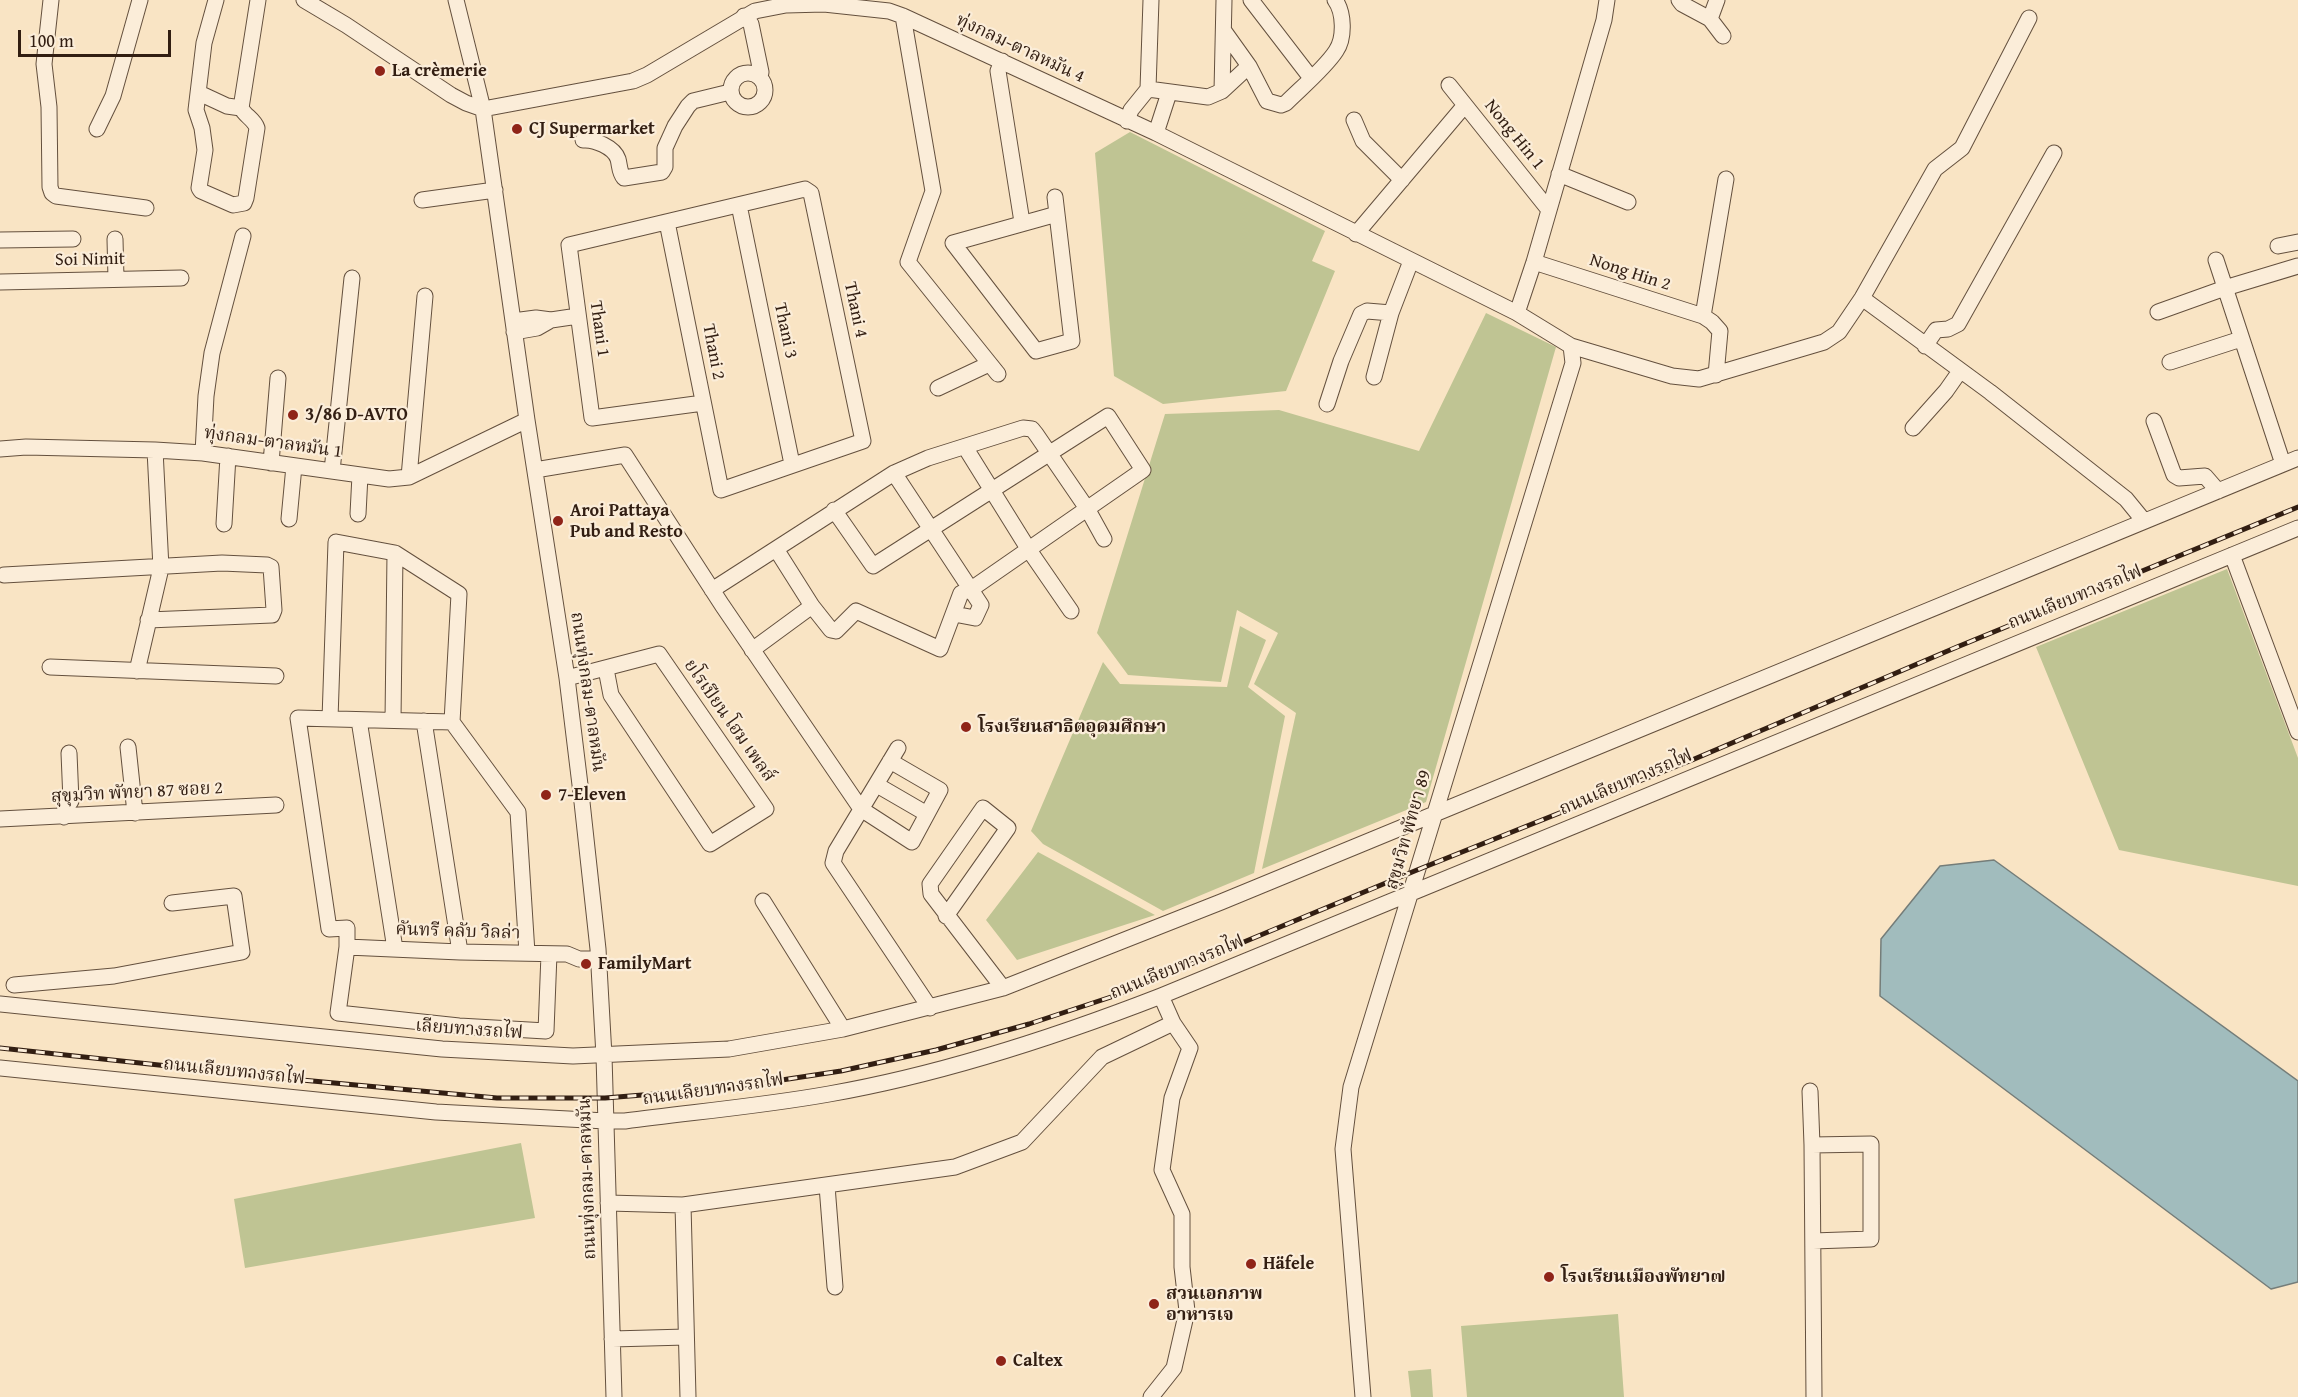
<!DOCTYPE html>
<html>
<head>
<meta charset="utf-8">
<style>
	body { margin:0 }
	#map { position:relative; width:2298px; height:1397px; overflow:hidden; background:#f9e4c4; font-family:"Gentium Book Plus",serif }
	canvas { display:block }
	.scale { position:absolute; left:18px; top:30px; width:153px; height:27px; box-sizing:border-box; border:3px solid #321e12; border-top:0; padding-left:8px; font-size:18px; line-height:21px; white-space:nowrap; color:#321e12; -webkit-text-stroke:4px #fbedd9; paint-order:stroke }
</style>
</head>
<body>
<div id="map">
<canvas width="2298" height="1397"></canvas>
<div class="scale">100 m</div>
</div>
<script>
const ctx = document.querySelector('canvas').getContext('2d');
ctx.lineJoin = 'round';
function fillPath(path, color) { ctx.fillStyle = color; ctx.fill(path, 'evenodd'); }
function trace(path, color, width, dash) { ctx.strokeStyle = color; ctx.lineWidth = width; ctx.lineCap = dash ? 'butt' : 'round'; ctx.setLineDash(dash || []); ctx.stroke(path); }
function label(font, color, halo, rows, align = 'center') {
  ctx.font = font + ' "Gentium Book Plus","Noto Serif Thai",serif'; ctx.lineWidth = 4.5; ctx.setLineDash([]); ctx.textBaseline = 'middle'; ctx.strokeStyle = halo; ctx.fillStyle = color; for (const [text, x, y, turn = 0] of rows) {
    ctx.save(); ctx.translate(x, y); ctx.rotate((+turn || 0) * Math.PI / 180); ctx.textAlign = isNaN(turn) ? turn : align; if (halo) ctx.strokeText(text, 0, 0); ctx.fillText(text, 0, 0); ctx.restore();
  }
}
const green = new Path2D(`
	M1130,132l195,99 -13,30 23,10 -49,120 -123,13 -49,-28 -19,-223z
	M1486,313l70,34 -130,455 -164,67 34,-156 -42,-29 24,-51 -41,-23 -16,72 -93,-7 -31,-42 68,-219 114,-4 140,41z
	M2227,569l71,189v128l-179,-36 -83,-203z
	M1240,626l26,14 -18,47 37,29 -31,157 -91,38 -120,-67 -12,-13 72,-169 17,22 107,3z
	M1038,852l117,63 -138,45 -31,-40z
	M521,1143l14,75 -290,50 -11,-69z
	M1618,1314l6,83h-157l-6,-71z
	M1431,1369l2,28h-22l-3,-26z`);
const water = new Path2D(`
	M1994,860l304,221v201l-27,7 -391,-293 1,-57 59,-73z`);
const minor = new Path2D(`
	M51,0l-7,64 5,43 1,80 2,6 4,3 90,12
	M216,0l-12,43 -8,67 6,18 3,22 -6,38 2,3 32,14 11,-2 2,-5 11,-70c-3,-9 -12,-12 -16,-20l17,-108
	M304,0l42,25 105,70 15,8 17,6 150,-28 14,-6 108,-64 31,-6 38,-1 65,7 14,5 253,117 361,180 54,33 2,17 -222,724 -8,62 20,248
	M456,0l27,109 44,311 40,258 14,115 17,156 6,107 10,341
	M1251,0l60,78
	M1679,0l3,4 28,15 13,17
	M744,16l7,8 10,48 -1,5
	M903,16l30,175 -25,71 90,112
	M1710,19l7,-19
	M1224,31l25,35 18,35 14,4 5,-2c15,-15 39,-35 50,-52 9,-13 8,-39 -1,-51
	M1002,61l-4,10 24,151
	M731 90a17 17 0 1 1 34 0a17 17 0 1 1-34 0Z
	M1449,85l100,125
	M1148,89l60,8 14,-6 27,-25
	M1222,91l2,-91
	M199,93l28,13 14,2
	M1354,120l9,21 39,39
	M1127,121l4,-11 17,-21 3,-89
	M97,129l16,-33 27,-96
	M1156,133l13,-40
	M583,140c11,-1 31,7 35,19 2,7 1,13 6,19l38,-6 3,-5v-19l10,-22 13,-20 5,-5 37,-9
	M1559,174l69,28
	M1055,197l17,144 -36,10 -83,-108 104,-29
	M422,200l73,-10
	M739,205l53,259
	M667,222l54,268 142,-49 -52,-248 -6,-4 -236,56 23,173 111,-15
	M1356,234l109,-129
	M115,239l1,40
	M0,240l73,-1
	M2278,246l20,-4
	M2216,260l67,204
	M1534,262l169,54 9,6 8,9 -4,44
	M0,282l181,-4
	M1862,298l128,94 136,107 18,22
	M2158,312l67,-24 73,-22
	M1517,313l17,-51 70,-242 3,-20
	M1703,316l23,-137
	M513,321l23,-3 15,2 27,-4
	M514,332l23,-4 14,-8
	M1571,346l101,30 27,3 125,-37 15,-10 23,-34 73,-129 27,-21 67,-130
	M1925,346l11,-16 12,-1 10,-5 96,-171
	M2170,362l71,-23
	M1374,377l17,-64
	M938,388l51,-24
	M1327,404l14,-43 20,-47 6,-3 24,2 20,-52
	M2154,421l20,54 5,3 26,-2 13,15
	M1913,428l33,-37 14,-20
	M965,447l64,103 42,61
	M0,449l26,-2 129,3 48,3 186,26 20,-2 118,-57
	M203,453l3,-57 6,-43 31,-117
	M271,463l7,-85
	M535,470l90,-15 97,150 139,204 51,33 28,-52 -50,-29
	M332,471l20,-193
	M894,473l87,132 -6,13 -21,-4
	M409,477l16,-181
	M358,514l2,-39
	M289,519l5,-53
	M224,524l4,-68
	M776,549l36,57 19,24 5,1 20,-20 84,38 21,-56 9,-3 173,-120 -35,-54 -235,150 -39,-56
	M2232,555l66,177
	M4,575l218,-12 45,2 4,2 3,43 -2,5 -124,5
	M712,590l182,-117 34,-15 95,-30 9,1 4,5 52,76 16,29
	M752,650l60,-44
	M50,667l226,9
	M137,671l24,-103 -6,-118
	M567,678l92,-24 107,155 -56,35 -99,-149 -5,-26
	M330,719l6,-177 59,11 64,41 -7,128 66,90 9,141
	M359,720l36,229
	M393,720l2,-167
	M424,721l36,231
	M452,722l-154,-4 31,211 18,-1v19l-9,66 121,13 87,5 3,-77
	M128,747l7,66
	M898,748l-62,103 -3,12 97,145
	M877,785l50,29
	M64,817l1,-8 6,-8 -2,-48
	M0,819l276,-14
	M763,901l80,128
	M946,916l62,-88 -25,-20 -53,76 1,10 72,94
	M347,947l113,5 107,2 12,5h19
	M14,985l100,-9 128,-24 -8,-56 -62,7
	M0,1004l442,45 131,7 156,-7 114,-20 160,-41 218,-86 1077,-444
	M0,1068l436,44 170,9h19c68,-9 137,-15 204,-27 114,-20 224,-56 332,-98l1137,-468
	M1810,1091l2,54
	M827,1186l8,101
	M608,1203l75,2 272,-38 67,-25 80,-85 71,-34 -12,-27
	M683,1205l5,192
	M1813,1241l58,-2v-95l-59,1 2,252
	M612,1339l74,-2
	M1151,1397l23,-29 13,-57 -5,-44v-53l-20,-44 10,-72 18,-50 -17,-25`);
const rail = new Path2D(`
	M0,1048l280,30 217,20h108l124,-10 112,-17 95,-21 93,-26 85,-28 303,-126 275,-110 265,-113 341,-140`);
const markers = [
	[380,71,6,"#8f2418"],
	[517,129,6,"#8f2418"],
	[293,415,6,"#8f2418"],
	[558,521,6,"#8f2418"],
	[966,727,6,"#8f2418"],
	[546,795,6,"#8f2418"],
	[586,964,6,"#8f2418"],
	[1251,1264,6,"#8f2418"],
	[1549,1277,6,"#8f2418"],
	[1154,1304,6,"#8f2418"],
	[1001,1361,6,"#8f2418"]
];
const streetNames = [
	["ทุ่งกลม-ตาลหมัน 4",1020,49,25],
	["Nong Hin 1",1514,135,51],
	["Soi Nimit",90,260,-1],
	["Nong Hin 2",1630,273,18],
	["Thani 4",855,310,78],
	["Thani 1",599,329,82],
	["Thani 3",785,331,78],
	["Thani 2",713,352,79],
	["ทุ่งกลม-ตาลหมัน 1",273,443,8],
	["ถนนเลียบทางรถไฟ",2075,598,-22],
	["ถนนทุ่งกลม-ตาลหมัน",587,692,82],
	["ยโรเปียน โฮม เพลส์",729,721,55],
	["ถนนเลียบทางรถไฟ",1626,783,-23],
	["สุขุมวิท พัทยา 87 ซอย 2",137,793,-3],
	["สุขุมวิท พัทยา 89",1409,830,-74],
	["คันทรี คลับ วิลล่า",458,932,2],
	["ถนนเลียบทางรถไฟ",1177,968,-22],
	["เลียบทางรถไฟ",469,1030,4],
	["ถนนเลียบทางรถไฟ",234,1072,6],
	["ถนนเลียบทางรถไฟ",713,1090,-8],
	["ถนนทุ่งกลม-ตาลหมัน",588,1179,-92]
];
const poiNames = [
	["La crèmerie",392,71],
	["CJ Supermarket",529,129],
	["3/86 D-AVTO",305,415],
	["Aroi Pattaya",570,511],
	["Pub and Resto",570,532],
	["โรงเรียนสาธิตอุดมศึกษา",978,727],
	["7-Eleven",558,795],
	["FamilyMart",598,964],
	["Häfele",1263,1264],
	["โรงเรียนเมืองพัทยา๗",1561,1277],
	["สวนเอกภาพ",1166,1294],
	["อาหารเจ",1166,1315],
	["Caltex",1013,1361]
];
fillPath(green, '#bfc493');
fillPath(water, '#a1bcbd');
trace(water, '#757d79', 1.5);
trace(minor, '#64503e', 17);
trace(minor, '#fbedd9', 15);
trace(rail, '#321e12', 5);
trace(rail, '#fbedd9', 3, [9]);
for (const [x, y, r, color] of markers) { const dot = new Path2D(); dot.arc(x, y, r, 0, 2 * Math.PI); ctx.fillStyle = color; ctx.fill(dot); trace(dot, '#fbedd9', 2); }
label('18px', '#321e12', '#fbedd9', streetNames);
label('bold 18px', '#321e12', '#fbedd9', poiNames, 'left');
</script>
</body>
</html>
